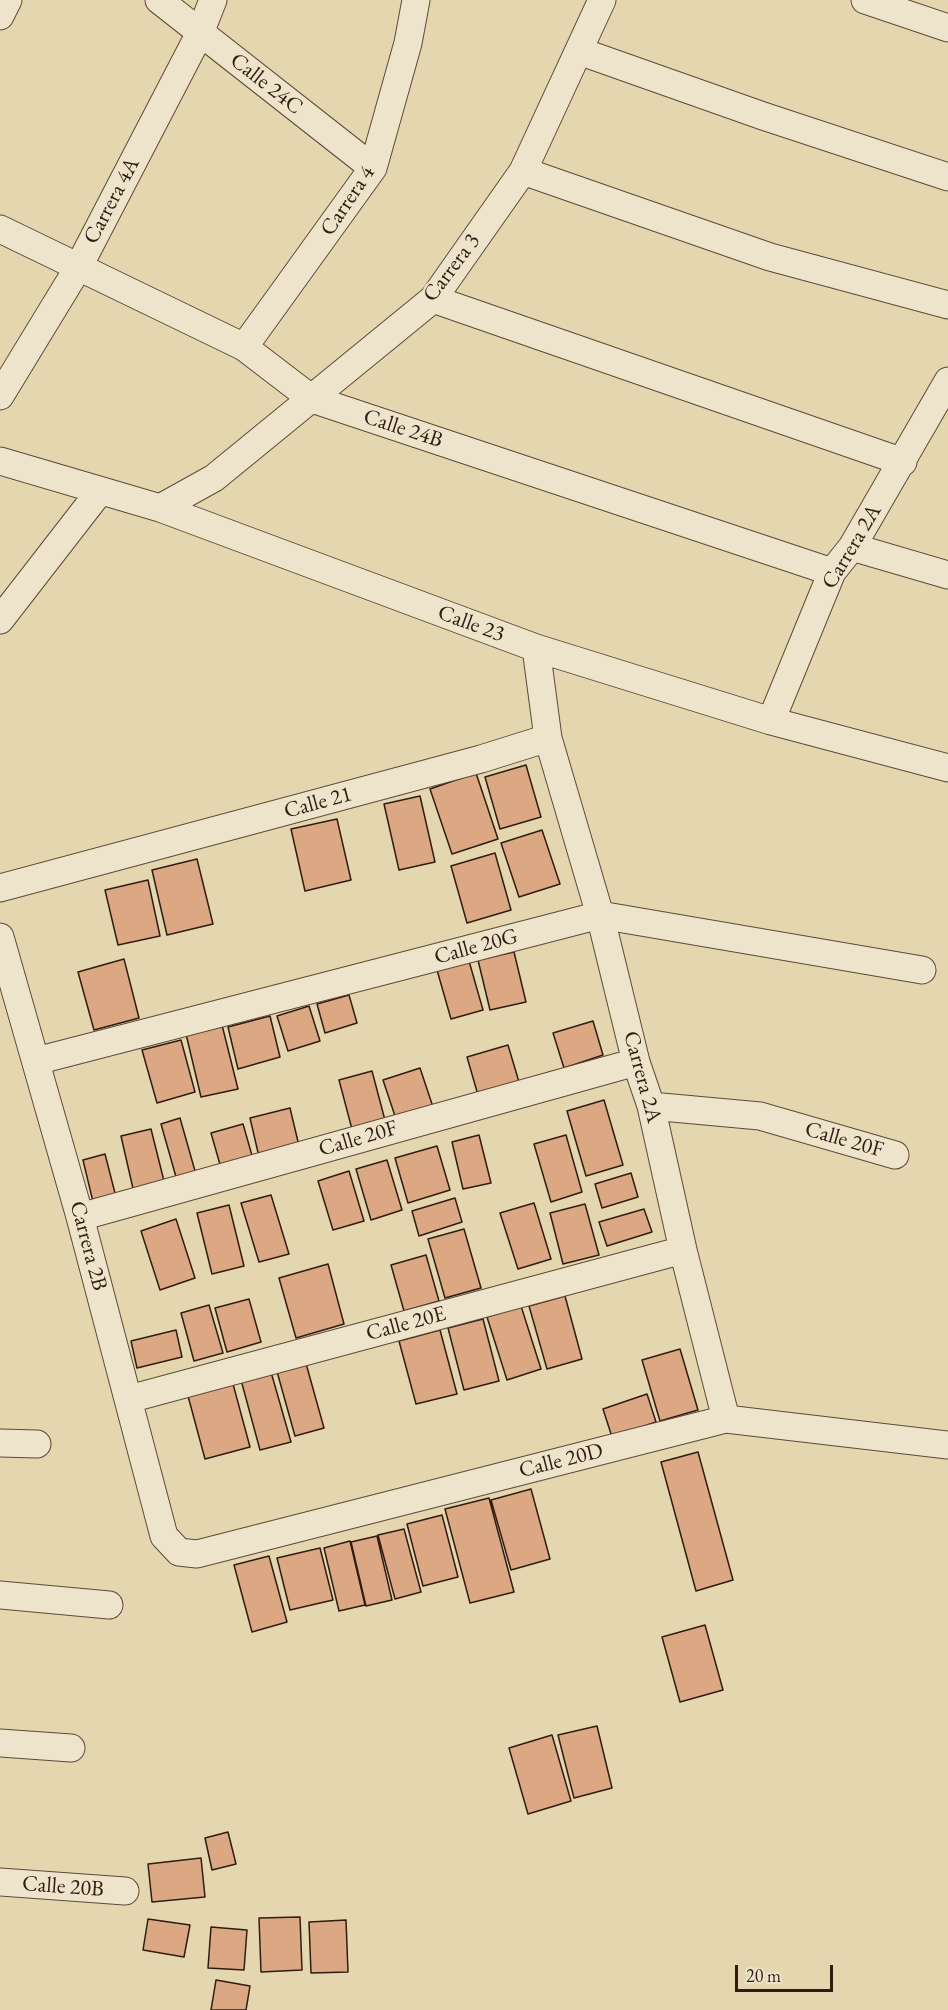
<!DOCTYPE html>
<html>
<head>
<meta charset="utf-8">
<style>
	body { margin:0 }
	#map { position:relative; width:948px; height:2010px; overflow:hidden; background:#e4d6af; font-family:"EB Garamond",serif }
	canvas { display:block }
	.scale { position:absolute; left:735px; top:1965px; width:98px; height:27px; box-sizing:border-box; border:3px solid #301c11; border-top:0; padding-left:8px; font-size:18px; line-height:21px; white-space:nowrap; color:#301c11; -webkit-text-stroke:4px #ede4cb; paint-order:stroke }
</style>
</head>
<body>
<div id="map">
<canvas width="948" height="2010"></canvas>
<div class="scale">20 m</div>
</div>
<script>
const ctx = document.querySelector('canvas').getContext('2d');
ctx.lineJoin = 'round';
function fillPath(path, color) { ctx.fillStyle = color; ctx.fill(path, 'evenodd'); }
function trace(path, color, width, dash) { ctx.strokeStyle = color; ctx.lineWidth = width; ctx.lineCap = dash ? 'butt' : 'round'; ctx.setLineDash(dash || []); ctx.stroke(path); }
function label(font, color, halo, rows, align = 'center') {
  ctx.font = font + ' "EB Garamond",serif'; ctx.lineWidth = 4.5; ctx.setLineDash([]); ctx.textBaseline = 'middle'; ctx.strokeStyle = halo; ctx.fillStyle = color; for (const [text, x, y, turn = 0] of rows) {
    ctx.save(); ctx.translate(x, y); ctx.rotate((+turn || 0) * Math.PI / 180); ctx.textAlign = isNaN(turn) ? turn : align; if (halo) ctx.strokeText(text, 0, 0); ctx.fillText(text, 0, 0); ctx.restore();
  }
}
const building = new Path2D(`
	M526,765l15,52 -41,12 -15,-52z
	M476,773l22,66 -46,15 -22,-65z
	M420,796l15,66 -36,8 -15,-66z
	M337,819l14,61 -46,11 -14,-62z
	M542,830l18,54 -41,13 -18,-54z
	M495,853l16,57 -44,13 -16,-57z
	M197,859l16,65 -46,11 -15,-65z
	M148,880l12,56 -42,9 -13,-55z
	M514,952l12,50 -36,8 -12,-50z
	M124,959l15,59 -45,12 -16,-58z
	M469,961l14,49 -32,9 -14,-49z
	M349,995l8,28 -32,10 -8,-29z
	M309,1006l11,35 -32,10 -11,-35z
	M270,1016l10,41 -42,12 -10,-42z
	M593,1021l10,34 -39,13 -11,-35z
	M222,1025l16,64 -37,8 -15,-63z
	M181,1040l14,52 -38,11 -15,-53z
	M508,1045l11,37 -41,13 -11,-38z
	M420,1068l13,39 -37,12 -13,-39z
	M372,1071l14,53 -33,9 -14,-53z
	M604,1100l19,65 -37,11 -19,-65z
	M290,1108l10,42 -40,11 -10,-43z
	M180,1118l17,60 -19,6 -17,-60z
	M243,1124l10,35 -32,9 -10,-35z
	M151,1129l14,56 -31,8 -13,-57z
	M479,1135l12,48 -28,6 -11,-47z
	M566,1135l16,57 -31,10 -17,-58z
	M437,1146l13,44 -42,13 -13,-45z
	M105,1154l12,47 -23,5 -11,-46z
	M387,1160l15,50 -31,10 -15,-51z
	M349,1171l15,50 -31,9 -15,-49z
	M631,1173l7,24 -36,11 -7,-24z
	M271,1195l18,59 -30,8 -18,-59z
	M455,1198l7,24 -43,14 -7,-25z
	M534,1203l17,56 -33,10 -18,-56z
	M585,1204l14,51 -36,9 -13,-51z
	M229,1205l15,61 -32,8 -15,-61z
	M644,1209l8,23 -45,14 -8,-24z
	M176,1219l19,59 -35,12 -19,-59z
	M464,1229l17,59 -36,10 -17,-59z
	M426,1255l13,46 -35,10 -13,-46z
	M328,1264l16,60 -48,14 -17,-60z
	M565,1296l17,63 -35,10 -18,-63z
	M249,1299l12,43 -34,10 -12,-44z
	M209,1305l14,48 -29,8 -13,-48z
	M521,1306l20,63 -34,11 -20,-63z
	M483,1319l16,62 -35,9 -16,-62z
	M176,1330l6,27 -45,11 -6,-27z
	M440,1330l17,64 -41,10 -17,-63z
	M680,1349l18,61 -38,11 -18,-61z
	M305,1360l19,68 -29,8 -19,-68z
	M271,1372l20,70 -31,8 -19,-70z
	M233,1384l17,63 -45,12 -17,-63z
	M647,1394l9,28 -44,15 -9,-28z
	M698,1452l35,128 -37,11 -35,-129z
	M531,1489l19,70 -39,11 -20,-70z
	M489,1498l25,94 -44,11 -25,-94z
	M442,1515l16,62 -35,9 -16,-62z
	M404,1529l17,63 -26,7 -17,-64z
	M377,1536l15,64 -26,6 -15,-64z
	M350,1541l15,64 -26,6 -15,-63z
	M320,1548l13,52 -43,10 -13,-52z
	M269,1556l18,66 -35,10 -18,-67z
	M705,1625l18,65 -43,12 -18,-65z
	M597,1726l15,62 -38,10 -16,-63z
	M552,1735l19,66 -43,13 -19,-66z
	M228,1832l8,32 -24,6 -7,-32z
	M201,1858l4,39 -53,5 -4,-38z
	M300,1917l2,53 -41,2 -2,-54z
	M148,1919l42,6 -6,32 -41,-7z
	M346,1920l2,52 -37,1 -2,-51z
	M211,1927l36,3 -3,40 -36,-2z
	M216,1980l34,6 -4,24h-35z`);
const minor = new Path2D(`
	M159,0l214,168
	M865,0l83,28
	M0,16l8,-16
	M579,51l184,65 185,61
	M523,171l247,86 178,48
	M0,229l244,118 68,52 520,173
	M433,299l470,163
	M244,347l129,-179 35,-125 8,-43
	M0,396l78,-128 122,-235 13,-33
	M0,461l160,47 376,140 235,73 177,47
	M160,508l54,-30 219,-179 90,-128 79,-171
	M852,547l96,28
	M0,620l100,-129
	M771,721l61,-149 20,-25 96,-166
	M548,738l52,177 36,147 15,44 32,144 43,169
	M0,888l481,-129 67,-21 -12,-90
	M0,937l80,280 84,319 15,16 18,2 529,-135 222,26
	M36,1061l564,-146 322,55
	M651,1106l109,10 135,39
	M80,1217l556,-155
	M129,1399l554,-149
	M0,1443l37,1
	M0,1595l109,10
	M0,1743l71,5
	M0,1882l125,9`);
const streetNames = [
	["Calle 24C",266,84,38],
	["Carrera 4A",112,201,-62],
	["Carrera 4",348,201,-56],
	["Carrera 3",452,268,-53],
	["Calle 24B",403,429,18],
	["Carrera 2A",852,547,-59],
	["Calle 23",471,624,20],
	["Calle 21",318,803,-15],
	["Calle 20G",476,947,-15],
	["Carrera 2A",642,1077,75],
	["Calle 20F",358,1139,-16],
	["Calle 20F",844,1140,16],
	["Carrera 2B",88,1246,75],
	["Calle 20E",406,1324,-15],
	["Calle 20D",561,1461,-14],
	["Calle 20B",63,1887,4]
];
fillPath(building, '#dba883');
trace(building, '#301c11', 1.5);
trace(minor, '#5d4a38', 29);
trace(minor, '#ede4cb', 27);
label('22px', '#301c11', '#ede4cb', streetNames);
</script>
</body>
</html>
